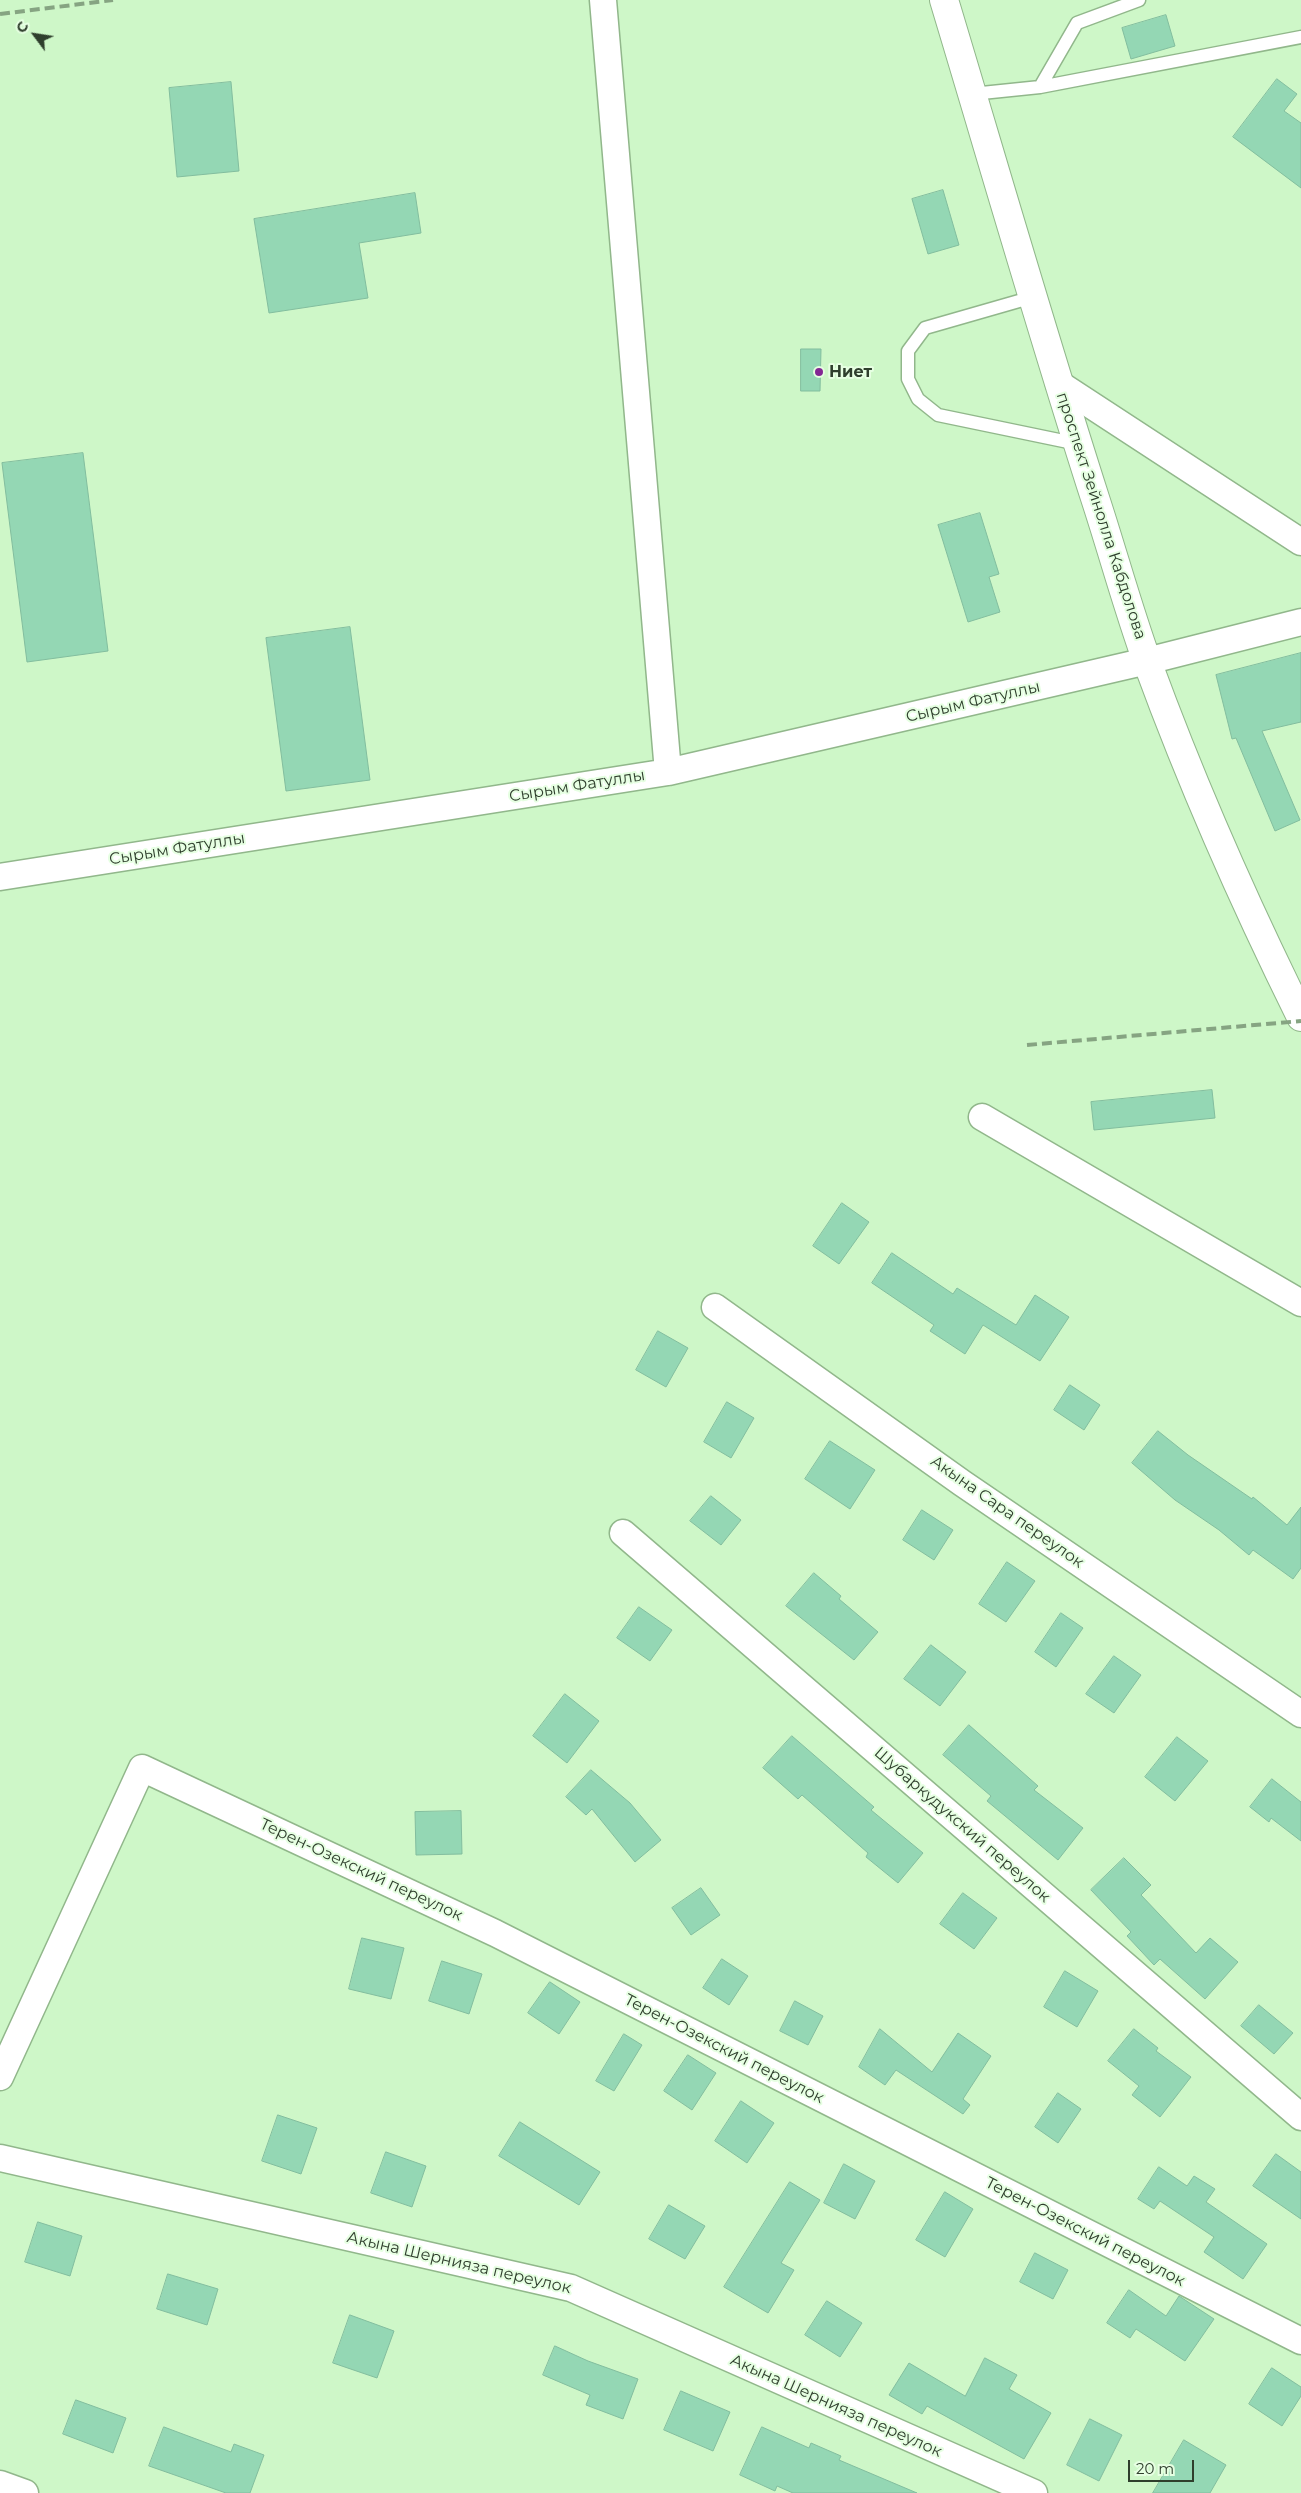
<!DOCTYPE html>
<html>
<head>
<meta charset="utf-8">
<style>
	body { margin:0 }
	#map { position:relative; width:1301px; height:2493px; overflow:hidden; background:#cef7c8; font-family:Montserrat,sans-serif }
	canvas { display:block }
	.north { position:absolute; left:10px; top:10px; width:50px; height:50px; -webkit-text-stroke:4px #e6ffe2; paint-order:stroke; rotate:301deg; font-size:14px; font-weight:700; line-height:20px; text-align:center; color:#2f3f2d }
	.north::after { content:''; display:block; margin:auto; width:18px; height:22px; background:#2f3f2d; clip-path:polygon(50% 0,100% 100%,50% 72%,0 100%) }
	.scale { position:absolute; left:1128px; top:2460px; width:66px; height:22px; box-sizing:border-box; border:2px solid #2f3f2d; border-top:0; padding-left:6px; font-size:15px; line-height:18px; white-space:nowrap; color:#2f3f2d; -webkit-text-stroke:4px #e6ffe2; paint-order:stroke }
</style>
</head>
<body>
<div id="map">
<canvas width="1301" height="2493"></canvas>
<div class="north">С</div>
<div class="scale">20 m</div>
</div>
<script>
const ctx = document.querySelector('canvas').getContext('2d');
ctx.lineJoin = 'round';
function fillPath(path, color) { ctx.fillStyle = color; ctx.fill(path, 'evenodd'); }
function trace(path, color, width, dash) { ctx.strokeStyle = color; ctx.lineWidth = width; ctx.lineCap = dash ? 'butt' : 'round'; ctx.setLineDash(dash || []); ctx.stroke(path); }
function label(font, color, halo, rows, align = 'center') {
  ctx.font = font + ' Montserrat,sans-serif'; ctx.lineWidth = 4; ctx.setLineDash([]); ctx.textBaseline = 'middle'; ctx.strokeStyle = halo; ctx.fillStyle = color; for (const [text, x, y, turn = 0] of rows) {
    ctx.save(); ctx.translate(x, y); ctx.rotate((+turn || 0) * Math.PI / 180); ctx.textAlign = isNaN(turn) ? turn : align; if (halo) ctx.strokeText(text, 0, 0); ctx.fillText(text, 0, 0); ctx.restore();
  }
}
const building = new Path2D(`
	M1166,15l9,31 -44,13 -9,-31z
	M1277,79l20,15 -13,17 17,12v65l-68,-51z
	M231,82l8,89 -62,6 -8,-89z
	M943,190l16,55 -31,9 -16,-55z
	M415,193l6,40 -62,10 9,55 -99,15 -15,-94z
	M801,349h20l-1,42h-19z
	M83,453l25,198 -81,11 -25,-199z
	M980,513l19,61 -10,3 11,35 -32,10 -30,-97z
	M350,627l20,153 -84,11 -20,-153z
	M1301,653v69l-39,9 38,89 -25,11 -39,-93 -4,1 -16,-64z
	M1212,1090l3,28 -121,12 -3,-28z
	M842,1203l27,19 -30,42 -26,-18z
	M892,1253l61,41 4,-6 59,37 19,-30 34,22 -29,44 -57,-36 -18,29 -35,-23 4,-6 -62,-42z
	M658,1331l30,17 -22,39 -30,-17z
	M1070,1385l30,20 -16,25 -30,-20z
	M727,1402l27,16 -23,40 -27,-16z
	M1158,1431l30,24 64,44 1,-2 34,28 14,-18v61l-8,11 -40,-29 -4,5 -30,-25 -44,-30 -43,-37z
	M830,1441l45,29 -25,39 -45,-30z
	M711,1496l30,24 -20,25 -31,-24z
	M922,1510l31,20 -19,30 -31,-20z
	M1007,1562l28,19 -29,41 -27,-18z
	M814,1573l27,23 -2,3 39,33 -24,28 -68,-54z
	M639,1607l33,23 -22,31 -33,-23z
	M1061,1613l22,15 -27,39 -21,-15z
	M931,1645l35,27 -26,34 -36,-27z
	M1114,1656l27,19 -27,38 -28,-19z
	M565,1694l34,27 -32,42 -34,-27z
	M969,1725l69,61 -4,4 49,38 -25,32 -71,-59 4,-5 -48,-41z
	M792,1736l82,71 -3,3 52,43 -25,30 -32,-26 2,-4 -66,-58 -4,4 -35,-31z
	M1177,1737l31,24 -33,40 -30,-24z
	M591,1770l39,33 31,37 -26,22 -43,-53 -6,6 -20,-18z
	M1272,1779l29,23v39l-30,-23 -2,4 -19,-15z
	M461,1811l1,43 -46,1 -1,-43z
	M1124,1858l27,27 -10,10 55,58 14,-15 28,24 -33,37 -45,-40 -6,6 -27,-29 4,-4 -40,-42z
	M701,1888l19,27 -29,20 -19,-27z
	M963,1893l34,25 -23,31 -34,-25z
	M362,1938l42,10 -13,51 -42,-10z
	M722,1959l26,17 -19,29 -26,-17z
	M442,1961l40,13 -13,40 -40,-13z
	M1065,1971l33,20 -21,36 -33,-20z
	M550,1982l30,20 -21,32 -31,-21z
	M795,2001l28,15 -15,29 -28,-14z
	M1259,2005l34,28 -19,21 -33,-28z
	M880,2029l52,43 26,-39 33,23 -28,43 7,6 -7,9 -67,-44 -11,15 -26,-18z
	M1134,2029l24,19 -2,3 35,26 -31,40 -28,-22 7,-9 -31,-25z
	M624,2034l18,11 -28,46 -18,-10z
	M688,2055l28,18 -24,37 -28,-19z
	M1058,2093l23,16 -23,34 -23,-16z
	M741,2101l33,22 -27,40 -32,-22z
	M278,2115l39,13 -16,46 -39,-13z
	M520,2122l80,50 -21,33 -80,-49z
	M386,2152l40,14 -14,41 -41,-14z
	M1276,2154l25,18v47l-48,-33z
	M844,2164l31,17 -20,38 -31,-16z
	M1159,2167l28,19 7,-10 21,13 -9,13 61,42 -24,35 -39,-27 10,-15 -54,-36 -6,8 -16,-10z
	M790,2182l30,18 -39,63 13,7 -26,43 -44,-26z
	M945,2192l28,17 -28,48 -29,-17z
	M669,2205l36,21 -20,33 -36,-20z
	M38,2222l44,14 -12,40 -45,-14z
	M1035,2253l33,17 -15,29 -33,-17z
	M168,2274l50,15 -11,36 -50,-16z
	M1129,2290l37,26 13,-20 35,23 -29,42 -49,-32 -6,9 -23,-15z
	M827,2301l35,22 -22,34 -35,-22z
	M350,2315l44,16 -17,47 -44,-15z
	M555,2346l33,15 50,18 -15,40 -37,-14 4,-10 -47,-20z
	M985,2358l32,17 -8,14 42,24 -27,46 -97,-53 -5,8 -33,-19 20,-32 56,33z
	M1272,2368l29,19v9l-19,30 -33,-22z
	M681,2391l49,21 -17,39 -49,-21z
	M76,2400l50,18 -13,35 -50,-19z
	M1090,2419l32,16 -23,46 -32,-16z
	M164,2427l67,25 3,-8 30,11 -14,38h-24l-77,-27z
	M762,2427l47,21 2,-5 30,13 -2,4 78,33h-124l-16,-7 -2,5 -35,-16z
	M1184,2440l42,25 -16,28h-57z`);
const service = new Path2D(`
	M1040,87l37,-64 62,-23
	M972,94l68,-7 261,-50
	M1033,297l-108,31 -17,23v28l10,20 20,16 140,29`);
const minor = new Path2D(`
	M603,0l65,772
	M1059,384l242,158
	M0,877l668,-105 479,-111 154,-39
	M982,1117l319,186
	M715,1307l247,176 339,231
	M623,1533l678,584
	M0,2077l142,-309 353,165 806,408
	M0,2158l571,130 463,205
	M0,2484l25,9`);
const secondary = new Path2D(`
	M944,0c50,166 98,333 151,498 18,55 33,111 53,166 44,120 96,238 153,353`);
const rail = new Path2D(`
	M0,14l113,-14
	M1027,1045l274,-24`);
const markers = [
	[819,372,5,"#832793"]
];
const poiNames = [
	["Ниет",829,372]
];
const streetNames = [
	["проспект Зейнолла Кабдолова",1101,516,72],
	["Сырым Фатуллы",973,702,-13],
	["Сырым Фатуллы",577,786,-9],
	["Сырым Фатуллы",177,849,-9],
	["Акына Сара переулок",1007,1512,35],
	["Шубаркудукский переулок",962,1825,41],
	["Терен-Озекский переулок",361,1870,25],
	["Терен-Озекский переулок",724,2049,27],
	["Терен-Озекский переулок",1085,2232,27],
	["Акына Шернияза переулок",459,2263,13],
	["Акына Шернияза переулок",836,2406,24]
];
fillPath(building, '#94d7b4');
trace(building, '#82bd9e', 1);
trace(service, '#91b78b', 15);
trace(minor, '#91b78b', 29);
trace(secondary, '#91b78b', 30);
trace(service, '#fff', 12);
trace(minor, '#fff', 26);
trace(secondary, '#fff', 28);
trace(rail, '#86a482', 4, [10, 5]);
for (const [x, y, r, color] of markers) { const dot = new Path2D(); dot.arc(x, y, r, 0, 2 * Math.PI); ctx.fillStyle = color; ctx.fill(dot); trace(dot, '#e6ffe2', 2); }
label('bold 16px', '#2f3f2d', '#e6ffe2', poiNames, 'left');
label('16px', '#2f3f2d', '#e6ffe2', streetNames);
</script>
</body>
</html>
